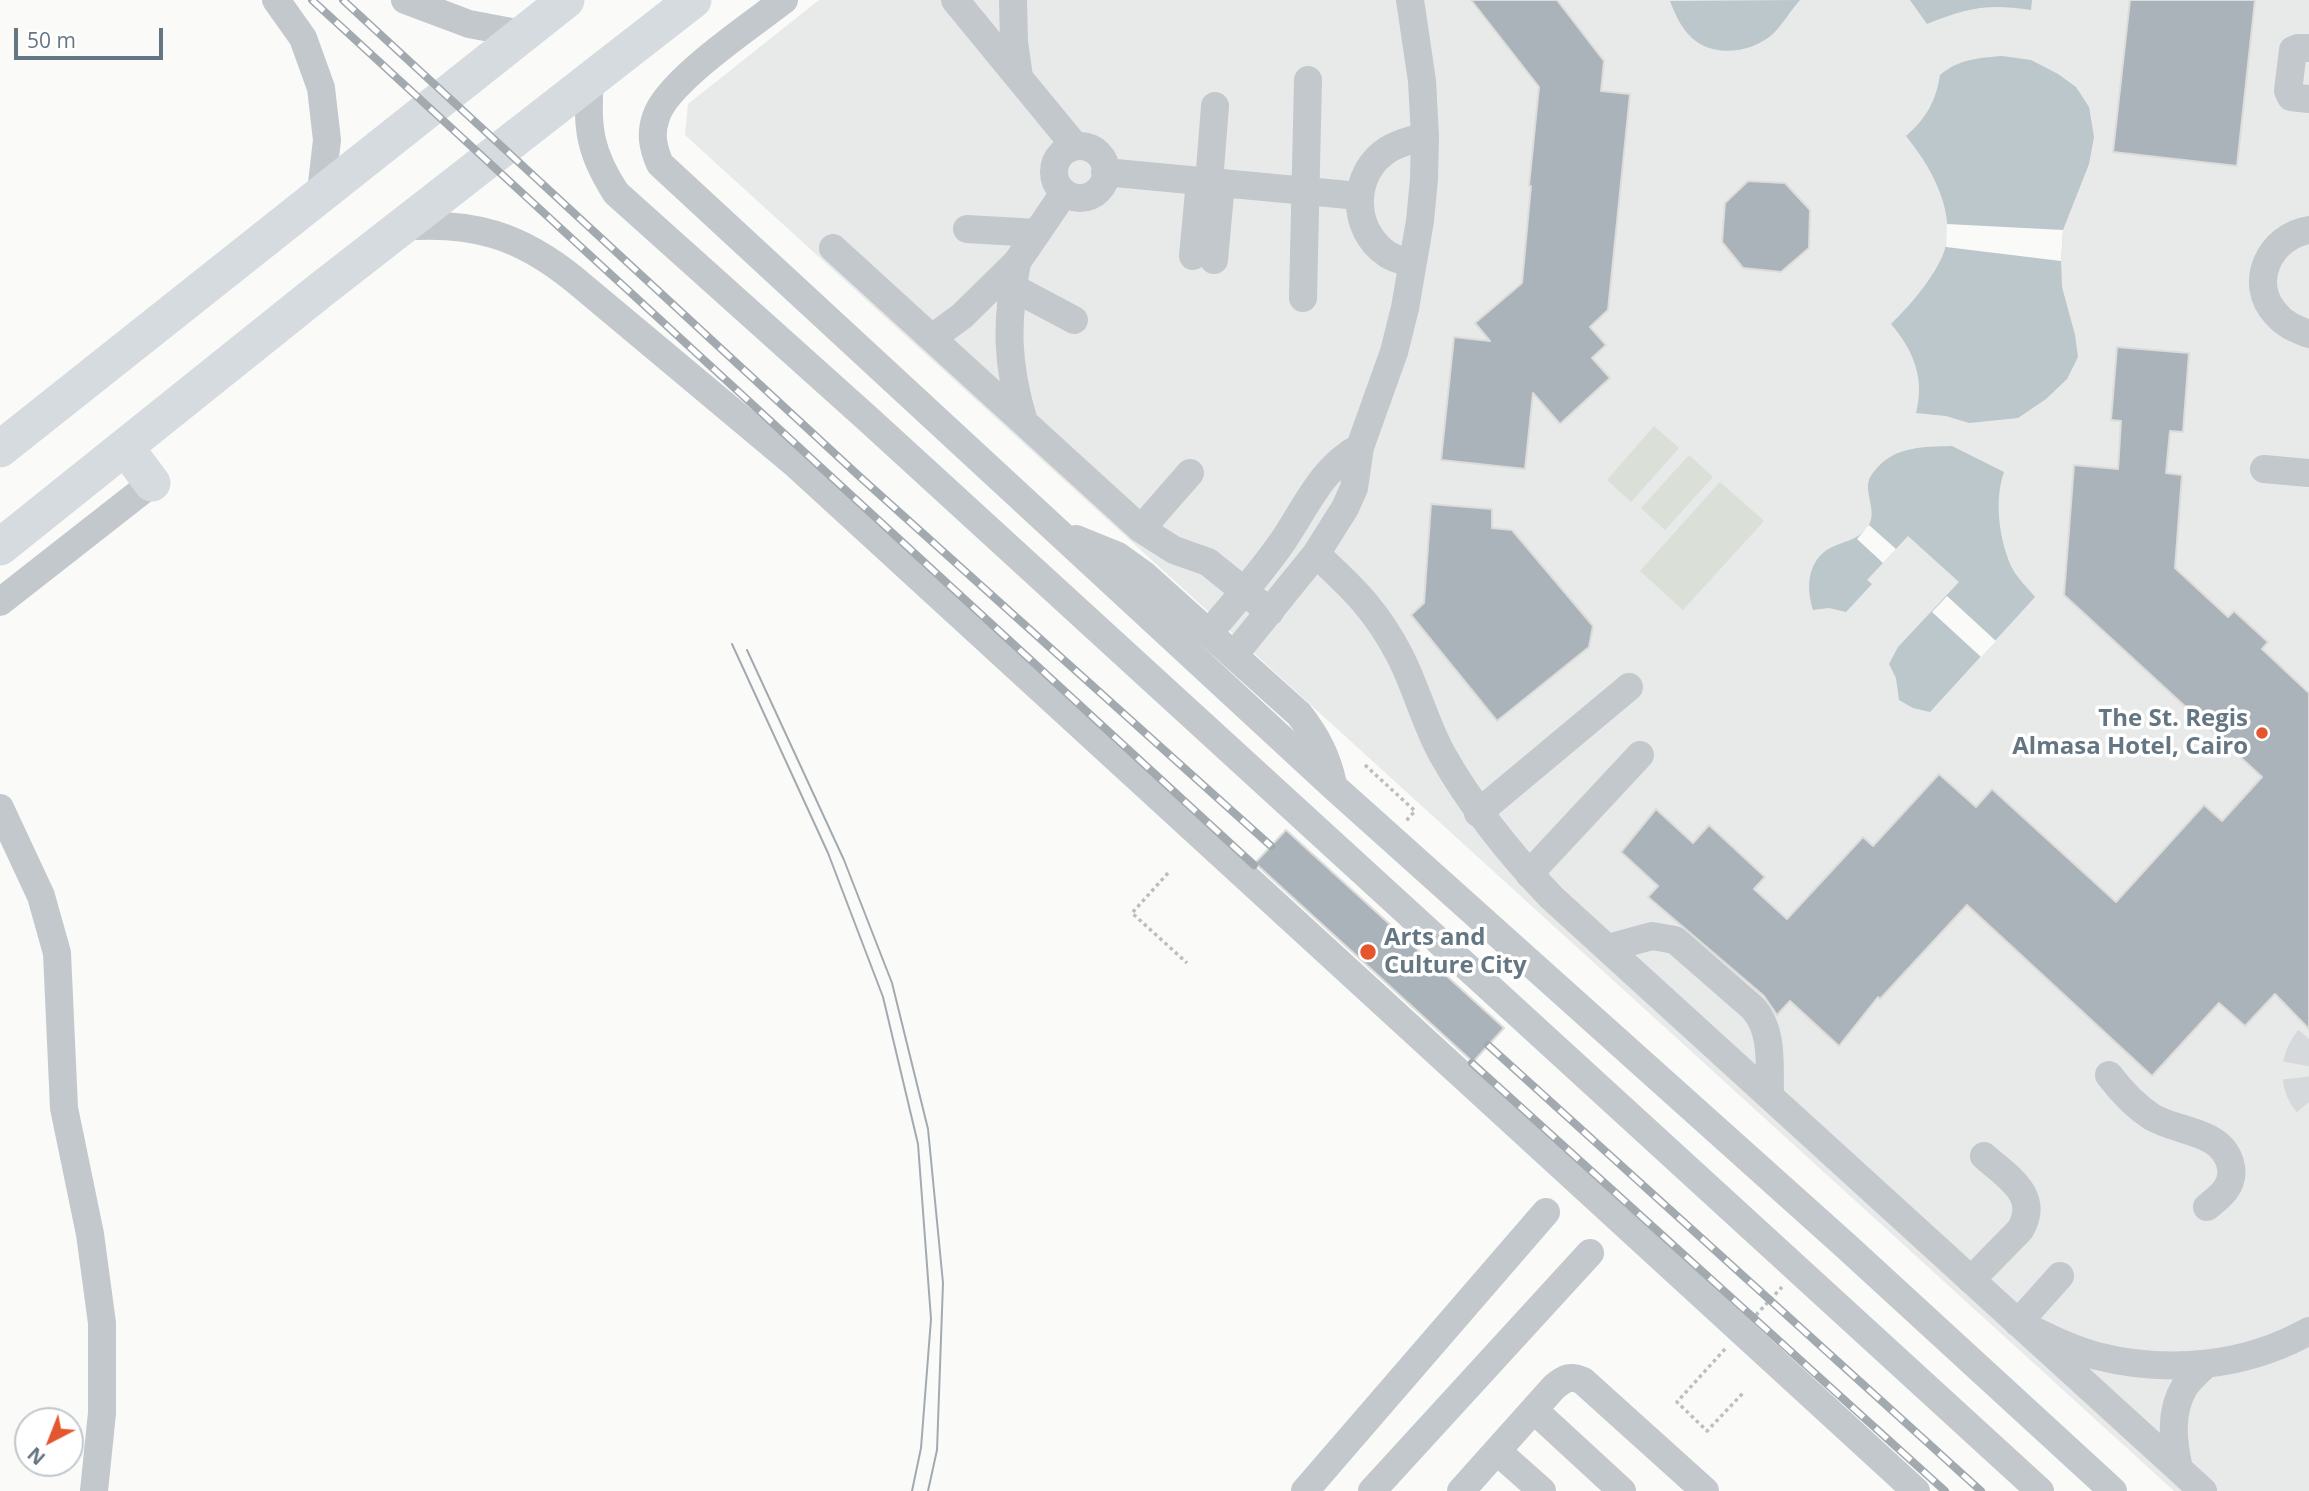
<!DOCTYPE html>
<html>
<head>
<meta charset="utf-8">
<style>
	body { margin:0 }
	#map { position:relative; width:2309px; height:1491px; overflow:hidden; background:#fafaf8; font-family:"Open Sans",sans-serif }
	canvas { display:block }
	.north { position:absolute; left:14px; top:1407px; width:70px; height:70px; box-sizing:border-box; background:#fff; border:2px solid #c1c8cd; border-radius:50%; rotate:222deg; font-size:19px; font-weight:700; line-height:28px; text-align:center; color:#657683 }
	.north::after { content:''; display:block; margin:auto; width:24px; height:32px; background:#e4572e; clip-path:polygon(50% 0,100% 100%,50% 72%,0 100%) }
	.scale { position:absolute; left:14px; top:28px; width:149px; height:32px; box-sizing:border-box; border:4px solid #657683; border-top:0; padding-left:9px; font-size:21px; line-height:24px; white-space:nowrap; color:#657683; -webkit-text-stroke:5px #fff; paint-order:stroke }
</style>
</head>
<body>
<div id="map">
<canvas width="2309" height="1491"></canvas>
<div class="north">N</div>
<div class="scale">50 m</div>
</div>
<script>
const ctx = document.querySelector('canvas').getContext('2d');
ctx.lineJoin = 'round';
function fillPath(path, color) { ctx.fillStyle = color; ctx.fill(path, 'evenodd'); }
function trace(path, color, width, dash) { ctx.strokeStyle = color; ctx.lineWidth = width; ctx.lineCap = dash ? 'butt' : 'round'; ctx.setLineDash(dash || []); ctx.stroke(path); }
function label(font, color, halo, rows, align = 'center') {
  ctx.font = font + ' "Open Sans",sans-serif'; ctx.lineWidth = 7; ctx.setLineDash([]); ctx.textBaseline = 'middle'; ctx.strokeStyle = halo; ctx.fillStyle = color; for (const [text, x, y, turn = 0] of rows) {
    ctx.save(); ctx.translate(x, y); ctx.rotate((+turn || 0) * Math.PI / 180); ctx.textAlign = isNaN(turn) ? turn : align; if (halo) ctx.strokeText(text, 0, 0); ctx.fillText(text, 0, 0); ctx.restore();
  }
}
const built = new Path2D(`
	M819,0h1490v1491h-135l-1489,-1356 3,-31z`);
const green = new Path2D(`
	M1654,426l25,22 -48,54 -24,-22z
	M1689,455l24,22 -48,53 -24,-22z
	M1720,482l44,39 -81,89 -43,-39z`);
const water = new Path2D(`
	M1800,0c-9,10 -18,25 -27,34 -22,19 -59,24 -81,4 -11,-10 -17,-24 -22,-37z
	M1910,0h122l-1,10c-43,-7 -65,-2 -104,14z
	M2002,56l29,4 27,14 18,13 13,20 5,30 -5,27 -26,66 -2,31 1,26 13,48 3,22 -11,22 -21,20 -28,19 -49,5 -23,-7 -30,-3c9,-34 -2,-62 -25,-89 18,-17 50,-54 55,-79 8,-38 -17,-81 -40,-109 20,-17 30,-35 34,-61 19,-16 38,-17 62,-19z
	M1952,446l52,26c-10,28 -5,66 7,94 5,11 16,21 24,31l-105,115 -17,-4 -14,-8 -3,-22 -7,-14 9,-17 61,-65 -51,-46 -41,44 5,4 -26,28 -17,-4 -16,2c-7,-22 -6,-49 17,-62 14,-7 26,-7 37,-20 10,-13 1,-27 1,-41 0,-9 4,-13 9,-19 19,-22 47,-21 75,-22z`);
const pier = new Path2D(`
	M1947,224l116,6 -2,31 -115,-14z
	M1869,525l27,24 -13,14 -26,-24z
	M1947,596l49,45 -15,16 -49,-45z`);
const building = new Path2D(`
	M1471,0h86l47,61 -3,30 29,3 -22,216 -18,17 16,18 -14,13 18,20 -50,46 -27,-31 -8,76 -84,-9 13,-123 36,4 -15,-18 47,-40 9,-97h-2l10,-99z
	M2130,0h125l-18,166 -124,-14z
	M1748,181l37,2 25,27 -1,38 -28,24 -38,-4 -21,-26 3,-39z
	M2117,347l72,6 -6,79 -13,-1 -4,42 16,2 -7,93 53,49 6,-6 34,31 -6,7 47,44v336l-34,-35 -30,32 -26,-23 -67,73 -185,-171 -87,94 -2,-2 -39,49 -49,-45 -13,14 -13,-19 -116,-99 10,-11 -37,-34 35,-43 37,34 16,-18 56,52 -11,12 33,30 76,-82 10,9 66,-72 37,33 16,-18 124,113 88,-97 18,16 40,-44 -198,-182 10,-130 44,4 3,-48 -10,-1z
	M1431,504l61,5v19l20,2 81,96 -4,21 -92,74 -86,-106 13,-12z
	M1286,830l218,198 -31,34 -218,-199z`);
const minorTunnel = new Path2D(`
	M2309,1039c-16,19 -18,46 0,66`);
const path = new Path2D(`
	M1365,765l50,46 -9,10
	M1168,873l-36,40 55,50
	M1756,1315l26,-28
	M1725,1349l-48,53 30,29 36,-38`);
const minor = new Path2D(`
	M276,0l27,38 18,50 6,52 -6,52
	M405,0l64,24 53,10
	M784,0c-31,24 -118,82 -128,117 -6,17 -3,31 4,47l674,623 512,459 267,245
	M955,0l120,146
	M1013,0l1,42 5,35
	M2309,48h-11l-5,2 -5,41 3,6 18,2
	M590,80c-4,47 0,73 26,113l252,226 1172,1072
	M1054 172a26 26 0 1 1 52 0a26 26 0 1 1-52 0Z
	M1105,172l254,24
	M1209,182l6,-76
	M401,227c71,-6 119,8 174,53l219,183 1122,1028
	M967,229l70,4
	M2309,230c-39,6 -62,53 -33,84 9,11 20,15 33,20
	M833,248l308,281 33,21 34,12 62,50
	M1193,256l7,-75
	M1214,260l7,-77
	M1017,262c-11,61 -11,101 7,160
	M1412,263c-8,-2 -18,-4 -25,-9 -37,-25 -36,-82 2,-105 11,-7 24,-9 36,-13
	M1012,287l62,33
	M1303,298l5,-218
	M932,338l30,-22 55,-54 47,-69
	M2264,469l45,4
	M1141,529l49,-56
	M1076,539l42,17 25,18 156,140c18,23 28,43 34,70
	M1316,554c37,34 61,57 84,102 16,31 25,67 42,98 30,53 67,99 109,143l652,594
	M0,602l152,-119
	M1209,633c25,-30 52,-60 74,-92 25,-37 37,-71 77,-94
	M1234,655l82,-101 29,-46 9,-20 6,-41 34,-95 11,-44 15,-87 4,-42 1,-43 -3,-55 -12,-81
	M0,808l41,88 16,57 7,155 26,126 12,89v90l-8,78
	M1478,813l151,-126
	M1529,874l111,-119
	M1608,948l44,-12 23,4 78,68c21,23 16,58 17,87
	M2109,1075c12,16 26,31 43,42 27,16 72,13 79,50 3,19 -10,29 -24,40
	M2060,1276l-42,47c26,12 51,26 79,33 71,18 148,11 212,-25
	M1971,1280l49,-50c21,-35 -13,-53 -36,-74
	M1534,1410l88,81
	M1497,1451l45,40
	M2179,1469c-6,-27 -10,-57 6,-83 5,-7 13,-14 20,-21
	M1305,1491l241,-279
	M1372,1491l218,-238
	M1461,1491l93,-104c11,-9 16,-12 29,-6l122,110`);
const major = new Path2D(`
	M125,447l27,36
	M0,449l566,-449
	M0,547l322,-258 371,-289`);
const tram = new Path2D(`
	M732,644l96,209 55,144 35,147 13,175 -10,129 -9,43
	M747,650l97,210 48,123 36,146 15,154 -6,167 -9,41`);
const rail = new Path2D(`
	M312,0l942,865
	M343,0l516,476 412,370
	M1488,1045l493,446
	M1472,1063l473,428`);
const markers = [
	[2262,733,7,"#e4572e"],
	[1368,952,9,"#e4572e"]
];
const poiNames = [
	["The St. Regis",2248,719],
	["Almasa Hotel, Cairo",2248,747],
	["Arts and",1384,938,"left"],
	["Culture City",1384,966,"left"]
];
fillPath(built, '#e8e9e9');
fillPath(green, '#dadfd7');
fillPath(water, '#bbc7cb');
fillPath(pier, '#fafaf8');
fillPath(building, '#aab3b9');
trace(building, '#dcdcda', 2);
trace(minorTunnel, '#d5d9db', 28, [28, 14]);
trace(path, '#bbbfc2', 3.5, [3.5, 3.5]);
trace(minor, '#c3c8cc', 28);
trace(major, '#d6dbdf', 37);
trace(tram, '#a2aab0', 2);
trace(rail, '#a2aab0', 8);
trace(rail, '#fff', 5, [16]);
for (const [x, y, r, color] of markers) { const dot = new Path2D(); dot.arc(x, y, r, 0, 2 * Math.PI); ctx.fillStyle = color; ctx.fill(dot); trace(dot, '#fff', 2.5); }
label('bold 24px', '#657683', '#fff', poiNames, 'right');
</script>
</body>
</html>
